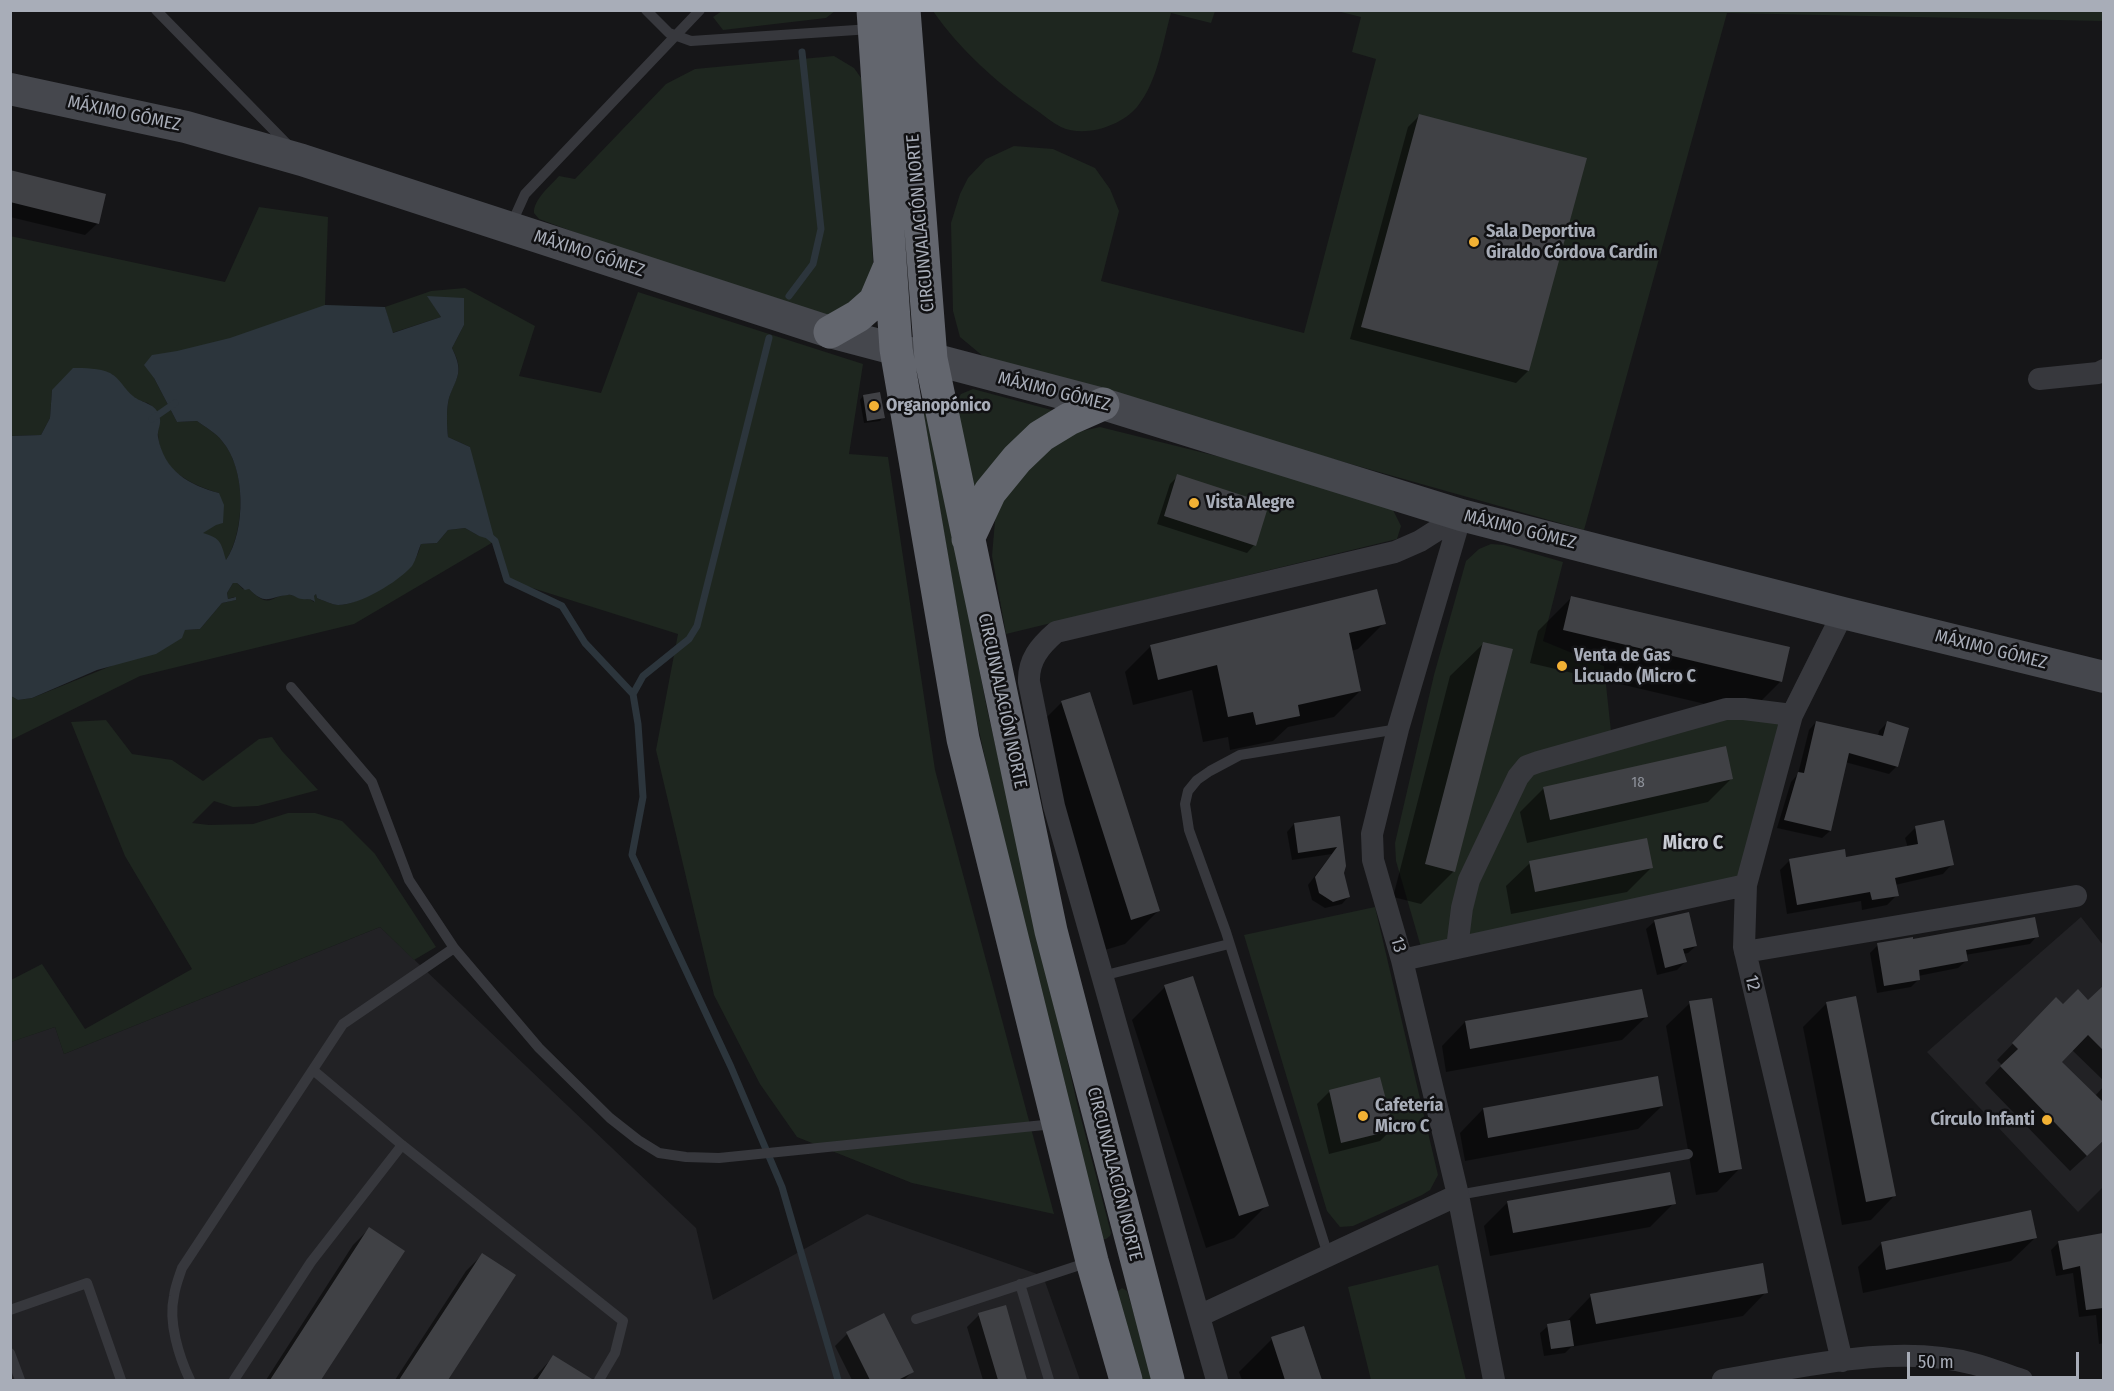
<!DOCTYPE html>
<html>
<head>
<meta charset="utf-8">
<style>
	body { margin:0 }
	#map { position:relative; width:2114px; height:1391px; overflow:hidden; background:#161618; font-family:"Fira Sans Condensed",sans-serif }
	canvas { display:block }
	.frame { position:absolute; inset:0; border:12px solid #a8adb8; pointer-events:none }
	.scale { position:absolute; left:1907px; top:1352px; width:172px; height:27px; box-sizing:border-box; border:3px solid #a8adb8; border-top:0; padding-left:8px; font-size:18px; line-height:21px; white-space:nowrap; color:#a8adb8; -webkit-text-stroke:4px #111113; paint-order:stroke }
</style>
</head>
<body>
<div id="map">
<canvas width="2114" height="1391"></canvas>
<div class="frame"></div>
<div class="scale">50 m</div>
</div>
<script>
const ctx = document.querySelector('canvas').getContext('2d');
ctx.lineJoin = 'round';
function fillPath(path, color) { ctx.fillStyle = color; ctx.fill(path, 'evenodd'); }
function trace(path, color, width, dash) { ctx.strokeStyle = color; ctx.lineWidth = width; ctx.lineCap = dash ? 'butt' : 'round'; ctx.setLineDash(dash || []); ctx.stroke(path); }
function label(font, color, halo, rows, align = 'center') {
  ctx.font = font + ' "Fira Sans Condensed",sans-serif'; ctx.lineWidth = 5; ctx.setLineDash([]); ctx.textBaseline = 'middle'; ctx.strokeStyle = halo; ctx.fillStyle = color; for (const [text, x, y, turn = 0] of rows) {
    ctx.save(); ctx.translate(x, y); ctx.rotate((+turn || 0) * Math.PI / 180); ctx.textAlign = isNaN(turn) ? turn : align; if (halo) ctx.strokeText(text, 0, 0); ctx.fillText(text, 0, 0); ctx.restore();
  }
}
const built = new Path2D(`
	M2081,917l22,28v242l-25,25 -151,-160z
	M380,927l316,301 17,72 154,-86 176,62 37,104h-1069l-1,-338 45,-15 9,27z`);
const green = new Path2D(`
	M722,11v-1l113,1 -9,7 -103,12 -10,-13z
	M933,11h282l-4,12 -40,-10c-9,32 -13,68 -34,94 -16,19 -52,31 -76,20 -8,-4 -15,-10 -22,-15 -40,-27 -79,-62 -106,-101z
	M1337,11h766v10l-376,-8 -143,517 -594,-168 -30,-25 -7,-26 -2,-88 9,-29 8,-16 18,-19 28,-13 39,3 42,19 15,21 9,22 -18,70 203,52 72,-274 -24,-7 9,-35z
	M834,56l20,12 10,14 10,200 -48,43 -287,-106 -5,-6c-1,-13 17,-28 25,-37l16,3 91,-95 29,-15z
	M259,207l69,10 -3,88 44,2 -215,71 23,44 20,-1c8,6 19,12 25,20 25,28 23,90 4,119l-24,-27 17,-40c-29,-8 -60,-24 -61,-59 0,-10 4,-14 -2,-22 -7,-13 -13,-8 -22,-14 -8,-6 -15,-17 -22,-24l-60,16 -2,28 -9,17 -30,1 -1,-200 215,46z
	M465,288l70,38 -16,50 82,17 37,-101 225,72 -14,90 39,3 47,313 119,444 -142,-31 -115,-46 -37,-53 -46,-89 -58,-245 22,-116 -171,-54 -12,-39 -141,83 -214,52 -129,64v-44l7,4 14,-2 79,-32 74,-36 15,-1 22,-26 14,-3 -2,-3 -6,2 -1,-6 6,-10h4l6,6h6c23,23 22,4 42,6 8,0 9,5 19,4l4,3v-6l2,-2 1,4c5,2 16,7 21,7 22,0 58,-25 73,-40 5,-5 8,-14 10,-21l16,-1 11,-13 17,-2 14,8 -9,-89 -22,-10c-1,-11 -2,-28 1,-39 7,-22 16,-25 3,-50l12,-23 -36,-29 13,21 -49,16 -7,-26 46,-16z
	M973,389l86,23 -83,89 -20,-99 5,-8z
	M923,411l7,3 57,295 90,394 34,130 -1,3 -4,3h-5l-65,-249 -62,-282z
	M1100,427l225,56 65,21 11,22 -4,13 -391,95 -14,-78 3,-35 5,-18 26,-38 43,-31z
	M1491,544l13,1 59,17 -20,79 61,25 8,75 114,-32 66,6 -46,170 -323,69 -27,-93 -1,-18 39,-168 32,-114 13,-12z
	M106,720l26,34 40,6 31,21 56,-42 13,-2 10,14 36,39 -60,16 -25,1 -19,-6 -22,22 17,2 44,-1 35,-11h27l27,8 33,33 61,93 -22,13 -34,-33 -316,127 -9,-27 -44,15v-62l31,-16 43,65 107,-60 -67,-113 -54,-134z
	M1375,907l63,268 -8,15 -8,5 -69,31 -13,1 -13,-16 -83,-276z
	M1438,1265l28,115h-95l-23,-93z
	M1122,1288l5,3 27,89h-12l-25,-88z`);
const water = new Path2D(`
	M427,296l37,2v27l-12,23c12,25 5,28 -3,50 -3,11 -2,28 -1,39l22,10 25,94 -16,-5 -14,-8 -17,2 -11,13 -16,1c-3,7 -5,16 -9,22 -14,16 -52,39 -74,39 -5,0 -16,-5 -21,-7l-1,-4 -2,2 1,6c-5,-4 -7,-2 -13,-3 -6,0 -8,-5 -14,-4 -20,2 -22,11 -39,-6l-4,1 -8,-7h-4l-6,10 1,6 8,-2v3l-14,3 -22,26 -15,1 -3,8 -26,16 -59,16 -65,28 -14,2 -7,-4v-260l30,-1 9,-17 2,-28 21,-22c12,0 26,0 37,5 9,4 15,17 23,23 9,8 24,6 27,23 1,6 -3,12 -2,18 6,34 31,48 61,56l5,12 -1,18 -7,2 -13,8c18,5 18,10 23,27 20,-29 20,-92 -4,-119 -6,-8 -17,-14 -25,-20l-20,1 -23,-44 -10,-13 8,-10 25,-4 53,-13 95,-33 60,2 8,26 48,-16z`);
const shadow = new Path2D(`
	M1420,115l108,256 -12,12 -166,-44 58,-212z
	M10,172l88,51 -13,12 -75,-18z
	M863,396l20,21 -3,4 -16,2 -4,-23z
	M1178,476l76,69 -7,8 -90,-29 13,-40z
	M1571,598l210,83 -33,33 -218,-51 8,-32z
	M1384,623l-26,26 -7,2 9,40 -26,26 -46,10 -15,14 -43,9 -2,-13 -25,5 -11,-52 -59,15 -8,-33 26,-26z
	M1484,643l-30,228 -33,33 -28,-7 57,-221z
	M1062,702l96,209 -33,33 -27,8 -69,-217z
	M1816,722l62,14 1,-5 8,-8 10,43 -8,8 -44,-12 -15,69 -8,7 -45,-10 14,-46 7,-8 11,-44z
	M1731,779l-23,23 -181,41 -7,-31 24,-24z
	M1338,818l4,54 7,24 -7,8 -17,4 -13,-8 -4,-15 24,-31 -40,6 -5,-28 7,-8z
	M1915,828l37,36 -9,10 -48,11 2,10 -10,10 -25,5 -1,-9 -74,13 -7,-44 10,-10 55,-1 63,-11 -3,-10z
	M1530,863l121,5 -24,24 -116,22 -5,-28z
	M1688,914l8,32 -8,7 -5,1 2,8 -8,8 -20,5 -11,-46 8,-7z
	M2037,936l-7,8 -65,11 1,6 -8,7 -40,8 1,3 -8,8 -34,6 -7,-40 8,-8z
	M1165,987l102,218 -33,33 -28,10 -74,-228z
	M2104,988v93l-32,-31 -12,12 35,34 9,-10v54l-34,31 -85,-88 17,-18 -5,-5 30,-31 36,-23 25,-4z
	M1690,1003l50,165 -23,24 -21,3 -30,-169z
	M1827,1003l67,193 -23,24 -29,5 -39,-198z
	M1646,1017l-24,23 -176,32 -4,-26 23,-24z
	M1329,1092l63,37 -12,12 -51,13 -12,-50z
	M1662,1106l-24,23 -173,32 -5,-28 23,-24z
	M1508,1202l166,1 -24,24 -160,29 -6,-30z
	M369,1229l34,22 -84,129h-53l87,-135z
	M2104,1234v109l-5,1 -3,-29 -17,2 -6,-44 -17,3 -5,-26 7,-7z
	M2035,1238l-24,23 -148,32 -5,-26 24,-24z
	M482,1255l32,20 -68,105h-51l71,-109z
	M1766,1292l-23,24 -172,31 -6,6 -21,3 -4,-23 8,-7 20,-4v-2l23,-24z
	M1005,1307l21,73h-43l-16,-53 12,-12z
	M884,1315l28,57 -8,8h-52l-17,-34 12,-12z
	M1303,1328l17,52h-78l-3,-8 33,-33z
	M553,1357l28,17 -4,6h-45z`);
const stream = new Path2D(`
	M789,296l24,-32 8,-35 -19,-177
	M152,419l23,-16
	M489,536l6,5 12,39 55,26 23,37 48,51 5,30 5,73 -11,58 99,212 51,120 56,193
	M633,694l10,-18 46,-37 8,-13 72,-288`);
const building = new Path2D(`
	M1419,114l168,44 -58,213 -168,-44z
	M10,170l96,24 -7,30 -89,-22z
	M880,392l5,26 -18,3 -4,-26z
	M1177,474l92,30 -13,42 -92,-30z
	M1377,589l9,35 -37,9 12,58 -63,14 2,11 -44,9 -3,-13 -25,5 -11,-52 -59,15 -8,-35z
	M1571,596l219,51 -8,35 -219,-52z
	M1483,642l30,7 -58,223 -30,-8z
	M1090,692l70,219 -29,9 -70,-219z
	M1816,721l67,15 4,-15 22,7 -11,39 -49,-14 -18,78 -47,-11 14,-48 6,1z
	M1726,746l7,33 -183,41 -7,-33z
	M1340,816l6,50 -2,7 6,24 -17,5 -14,-9 -4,-16 22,-30 -39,6 -4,-30z
	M1944,820l10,45 -59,13 4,18 -27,4 -2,-8 -73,13 -8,-46 56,-10 1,8 72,-13 -3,-18z
	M1647,838l6,30 -118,24 -6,-31z
	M1689,912l8,34 -14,3 4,13 -22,6 -11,-48z
	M2035,917l4,20 -73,13 2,11 -49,9 1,10 -36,6 -7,-43 36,-6v2z
	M1193,976l76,230 -30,10 -75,-231z
	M2103,986v64l-15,-15 -26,27 41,40v39l-16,15 -87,-90 18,-17 -6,-6 44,-46 7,7 15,-15 10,11z
	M1642,989l6,28 -178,32 -5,-28z
	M1856,996l40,200 -30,6 -40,-200z
	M1712,998l30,171 -23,4 -30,-172z
	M1658,1076l5,30 -175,32 -5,-30z
	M1380,1077l14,53 -53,13 -12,-53z
	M1670,1172l6,32 -163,29 -6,-32z
	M2031,1210l6,28 -151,32 -5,-28z
	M369,1227l36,24 -84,129h-51z
	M2103,1233v75l-17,2 -6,-44 -17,4 -5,-29z
	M482,1253l34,22 -68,105h-49z
	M1763,1263l5,30 -172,31 -6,-30z
	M1006,1305l21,75h-29l-20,-67z
	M884,1313l30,59 -16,8h-28l-24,-48z
	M1570,1320l4,26 -23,3 -4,-25z
	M1304,1326l18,54h-37l-14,-43z
	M553,1355l39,24v1h-55z`);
const lane = new Path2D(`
	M156,10l134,137
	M646,10l23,23 22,8 180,-12
	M511,225l14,-31 175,-184
	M291,687l81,95 37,98 45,68 85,100 71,70 28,22 21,13 27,4 33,1 335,-34
	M1102,976l127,-32
	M313,1070l89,75 221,176 -8,32 -16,27
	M1458,1195l230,-41
	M1328,1255l-102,-323 -37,-102 -4,-26 3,-13 9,-11 13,-9 30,-16 158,-26
	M1020,1284l29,96
	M10,1310l77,-27 34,97
	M916,1319l173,-57
	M10,1353l10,27
	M190,1380c-11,-23 -22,-58 -16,-84 1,-9 5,-19 8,-28l161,-244 111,-76
	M234,1380l77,-118 91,-117`);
const street = new Path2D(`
	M2039,379l59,-6 6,-3
	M1461,515l-63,214 -26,105 1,26 29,100 56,235 36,185
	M1457,948l5,-40 7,-28 49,-103 9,-11 11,-4 188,-53h18l48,6
	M1745,952l331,-56
	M1402,960l344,-75
	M1199,1316l259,-121
	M1842,1361l-98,-414 2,-62 46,-170 51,-102
	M1217,1380l-163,-574 -25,-124c-1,-22 11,-36 27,-50l339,-80 25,-11 41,-26
	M1723,1380c78,-13 174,-37 251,-16 16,4 32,11 48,16`);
const secondary = new Path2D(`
	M10,89l176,38 116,33 528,172 273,72 358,111 382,98 261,64`);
const highway = new Path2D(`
	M873,10l23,339 67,390 129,522 34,119
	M904,10l27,349 120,572 117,449
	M830,332l28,-16 17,-15 14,-33
	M968,539l22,-47 27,-33 24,-23 28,-17 34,-15`);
const markers = [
	[1474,242,6,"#f2b134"],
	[874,406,6,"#f2b134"],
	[1194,503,6,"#f2b134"],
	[1562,666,6,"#f2b134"],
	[1363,1116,6,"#f2b134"],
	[2047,1120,6,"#f2b134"]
];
const numberNames = [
	["18",1638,783]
];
const streetNames = [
	["MÁXIMO GÓMEZ",124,114,12],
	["CIRCUNVALACIÓN NORTE",921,223,-95],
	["MÁXIMO GÓMEZ",589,254,18],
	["MÁXIMO GÓMEZ",1054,392,14],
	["MÁXIMO GÓMEZ",1520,530,14],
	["MÁXIMO GÓMEZ",1991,650,14],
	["CIRCUNVALACIÓN NORTE",1002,701,78],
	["13",1398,945,74],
	["12",1752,983,77],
	["CIRCUNVALACIÓN NORTE",1114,1174,76]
];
const poiNames = [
	["Sala Deportiva",1486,232],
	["Giraldo Córdova Cardín",1486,253],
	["Organopónico",886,406],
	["Vista Alegre",1206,503],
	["Venta de Gas",1574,656],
	["Licuado (Micro C",1574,677],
	["Cafetería",1375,1106],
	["Micro C",1375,1127],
	["Círculo Infanti",2035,1120,"right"]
];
const neighbourhoodNames = [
	["Micro C",1693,843]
];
fillPath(built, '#222225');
fillPath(green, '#1e261f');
fillPath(water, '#2c353c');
fillPath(shadow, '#0007');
trace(stream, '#2c353c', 7);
fillPath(building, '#404145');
trace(lane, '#37383d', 10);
trace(street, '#37383d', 22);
trace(secondary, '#45474d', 32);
trace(highway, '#63666e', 33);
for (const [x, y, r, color] of markers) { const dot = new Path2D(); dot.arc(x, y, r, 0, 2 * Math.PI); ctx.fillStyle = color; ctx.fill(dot); trace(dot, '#111113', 2); }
label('15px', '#8e929b', null, numberNames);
label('18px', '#a8adb8', '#111113', streetNames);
label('bold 18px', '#a8adb8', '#111113', poiNames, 'left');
label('bold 20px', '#c9ccd4', '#111113', neighbourhoodNames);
</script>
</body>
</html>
